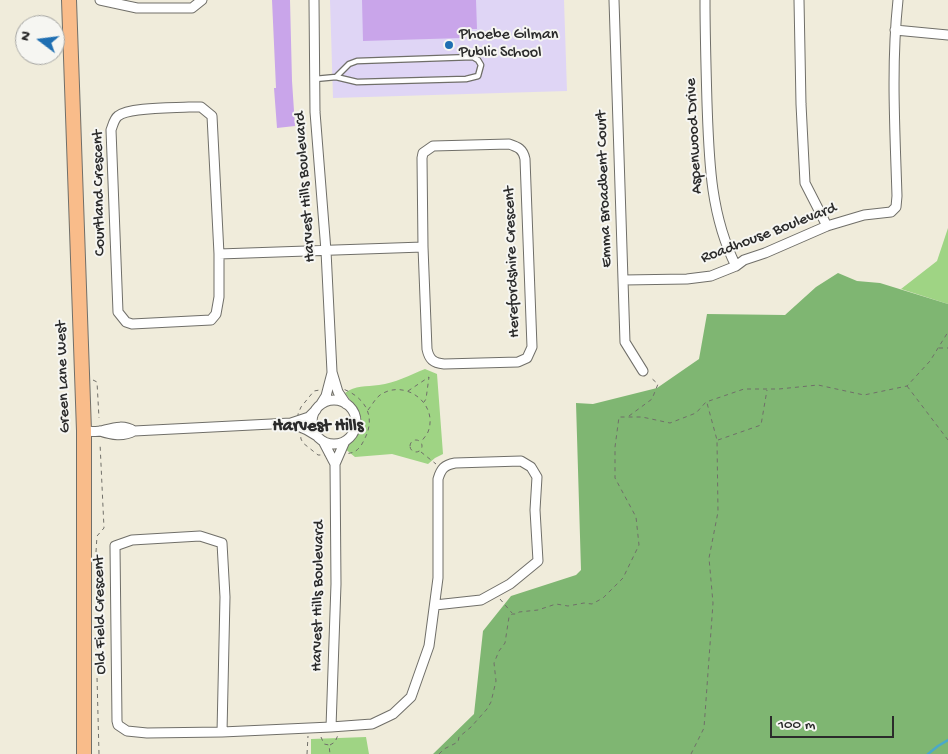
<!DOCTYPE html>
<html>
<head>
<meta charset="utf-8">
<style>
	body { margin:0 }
	#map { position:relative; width:948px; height:754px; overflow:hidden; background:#f0ecdb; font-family:"Gochi Hand",sans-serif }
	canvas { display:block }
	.north { position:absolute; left:15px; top:15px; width:50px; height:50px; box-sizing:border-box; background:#f6f6f2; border:1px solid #a5a5a2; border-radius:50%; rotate:285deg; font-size:14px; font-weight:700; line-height:20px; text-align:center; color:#2b2b2b }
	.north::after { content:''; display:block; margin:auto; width:18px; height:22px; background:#1f6fb2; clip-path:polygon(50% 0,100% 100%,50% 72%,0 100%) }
	.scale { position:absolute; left:770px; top:716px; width:124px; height:22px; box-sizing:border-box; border:2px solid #2b2b2b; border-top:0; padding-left:6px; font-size:15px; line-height:18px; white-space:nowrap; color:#2b2b2b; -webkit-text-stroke:4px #f6f6f2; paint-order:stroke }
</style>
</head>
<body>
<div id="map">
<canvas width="948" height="754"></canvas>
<div class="north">N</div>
<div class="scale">100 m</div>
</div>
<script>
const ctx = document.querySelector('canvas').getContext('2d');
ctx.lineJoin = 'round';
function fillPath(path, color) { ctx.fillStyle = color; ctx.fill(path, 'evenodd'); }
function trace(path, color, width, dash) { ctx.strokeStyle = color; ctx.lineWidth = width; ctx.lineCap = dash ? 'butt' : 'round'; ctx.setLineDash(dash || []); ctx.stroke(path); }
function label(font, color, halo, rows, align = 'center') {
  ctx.font = font + ' "Gochi Hand",sans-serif'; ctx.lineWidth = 4; ctx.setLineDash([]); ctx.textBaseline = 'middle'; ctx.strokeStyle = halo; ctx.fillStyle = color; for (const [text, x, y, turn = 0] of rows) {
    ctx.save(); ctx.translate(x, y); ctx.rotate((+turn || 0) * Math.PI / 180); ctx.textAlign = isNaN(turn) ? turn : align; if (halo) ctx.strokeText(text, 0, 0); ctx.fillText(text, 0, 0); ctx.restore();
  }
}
const built = new Path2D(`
	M330,0h234l3,91 -234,7z`);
const green = new Path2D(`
	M948,228v76l-47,-15 36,-28z
	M425,369l12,5 6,80 -8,4 -7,6 -36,-10 -37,3 -11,-9c20,-21 18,-33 1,-55 10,-8 21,-6 34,-8 16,-2 31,-10 46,-16z
	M366,737l3,17h-58v-15z`);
const forest = new Path2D(`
	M838,273l19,8 23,2 68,21v450h-515l41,-40 9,-83 28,-35 65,-21 5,-5 -5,-167 17,1 64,-16 42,-29 8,-45 78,1 31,-28z`);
const stream = new Path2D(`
	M928,754l10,-8 10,-6`);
const building = new Path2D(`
	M272,0h18l2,81 3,45 -18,2 -3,-40h2z
	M362,0h114l1,29h-15v9l-99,3z`);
const path = new Path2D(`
	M939,348h9
	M93,380l4,2 2,36
	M907,386l41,54
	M337,387c26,7 41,28 27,53 -2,5 -6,10 -10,12 -8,3 -28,3 -36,3l-15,-12 -2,-4 -3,-25 3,-7 13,-16z
	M408,391l21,-14 -3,22 -2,3
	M368,410c4,-5 7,-11 12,-15 25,-17 59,9 48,37 -2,4 -5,7 -7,10
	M629,416l23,-17 6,-15 -8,-7
	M410 446a6 6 0 1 1 12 0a6 6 0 1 1-12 0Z
	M718,440l43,-15 6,-35
	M421,452l15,12
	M96,552l1,-16 7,-8 -4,-85
	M500,599l12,14
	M96,638l3,116
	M321,737l3,7 5,1 1,9
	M330,745l5,-3 3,-7
	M307,754l1,-18
	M439,754l5,-5 14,-7 1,-5 12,-10 16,-18 4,-7 5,-21 -2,-18 5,-12 6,-8 4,-26 3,-3h5l2,-2 19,-2 18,-6 12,2 16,-3 8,1 11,-6 20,-20 16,-33 -3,-28 -21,-39v-31l4,-30h23l28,6 26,-10 10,-11 38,-13h35l39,-4 46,10 43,-9 23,-25 18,-29
	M691,754l13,-26 9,-125 -4,-45 9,-46 -1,-72 -10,-37`);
const service = new Path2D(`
	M315,79l21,-2 21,5 109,-3 12,-3 3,-11 -3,-5 -5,-3 -116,4 -8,3 -13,13`);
const minor = new Path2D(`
	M100,0l37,8h55l10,-8
	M314,0l1,112 11,139 6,121 6,20 8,12
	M614,0l11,342 18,29
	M705,0c0,34 1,68 2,103 2,56 3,112 29,163
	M799,0l2,104 4,79 22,43
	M895,30l53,5
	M189,107h12l11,9 7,138v43l-3,17 -5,6 -79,4 -6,-2 -8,-10 -7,-182c2,-5 3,-11 7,-14 11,-9 55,-8 71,-9z
	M219,254l204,-7 4,102c2,10 6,14 17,15l74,-2 9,-4 5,-11 -7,-188c-2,-10 -7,-12 -16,-15l-76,2 -10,7 -1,5 1,89
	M624,280l63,-1 24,-3 25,-10 8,-6 21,-7 62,-27 37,-11 27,-3 5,-5 1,-11c-2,-65 -6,-131 1,-196
	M312 422a22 22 0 1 1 44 0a22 22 0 1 1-44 0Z
	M321,404l5,-8 6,-23
	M291,423l16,7 10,6
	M84,431c5,0 12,1 17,0 12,-3 22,-7 33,0
	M100,431c12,4 23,6 34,0l157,-8 18,-6 7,-7
	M323,441l12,23
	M331,727l5,-143 -1,-120 10,-23
	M222,732l3,-135 -3,-54 -22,-7 -68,4 -17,6 2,175 1,4 9,6 20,2 75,-1 109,-5 41,-3 21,-10 18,-17 18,-51 9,-68v-99c3,-10 6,-14 17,-16l66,-2 10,6 6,10 -2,33 3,51 -28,23 -29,16 -46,5`);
const primary = new Path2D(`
	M69,0l15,431v323`);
const markers = [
	[449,45,5,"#1f6fb2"]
];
const poiNames = [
	["Phoebe Gilman",459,36],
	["Public School",459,54]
];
const streetNames = [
	["Aspenwood Drive",695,136,-93],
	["Harvest Hills Boulevard",306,187,-94],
	["Emma Broadbent Court",605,189,-92],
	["Courtland Crescent",100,193,-91],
	["Roadhouse Boulevard",769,234,-21],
	["Herefordshire Crescent",513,262,-92],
	["Green Lane West",64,377,-92],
	["Harvest Hills Boulevard",319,596,-89],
	["Old Field Crescent",101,615,-91]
];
const neighbourhoodNames = [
	["Harvest Hills",318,427]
];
fillPath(built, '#dfd5f5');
fillPath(green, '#9fd484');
fillPath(forest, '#7fb672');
trace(stream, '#4ba8ca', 2.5);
fillPath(building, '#c9a5ea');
trace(service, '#706f69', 7);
trace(minor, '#706f69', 11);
trace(primary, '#706f69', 16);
trace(path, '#706f69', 1, [4, 4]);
trace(service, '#fff', 4.5);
trace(minor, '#fff', 9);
trace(primary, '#f9bc8a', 14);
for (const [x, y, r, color] of markers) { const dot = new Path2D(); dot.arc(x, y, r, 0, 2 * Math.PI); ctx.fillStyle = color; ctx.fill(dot); trace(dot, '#f6f6f2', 2); }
label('16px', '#2b2b2b', '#f6f6f2', poiNames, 'left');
label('16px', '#2b2b2b', '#f6f6f2', streetNames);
label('bold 18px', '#2b2b2b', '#f6f6f2', neighbourhoodNames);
</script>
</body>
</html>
